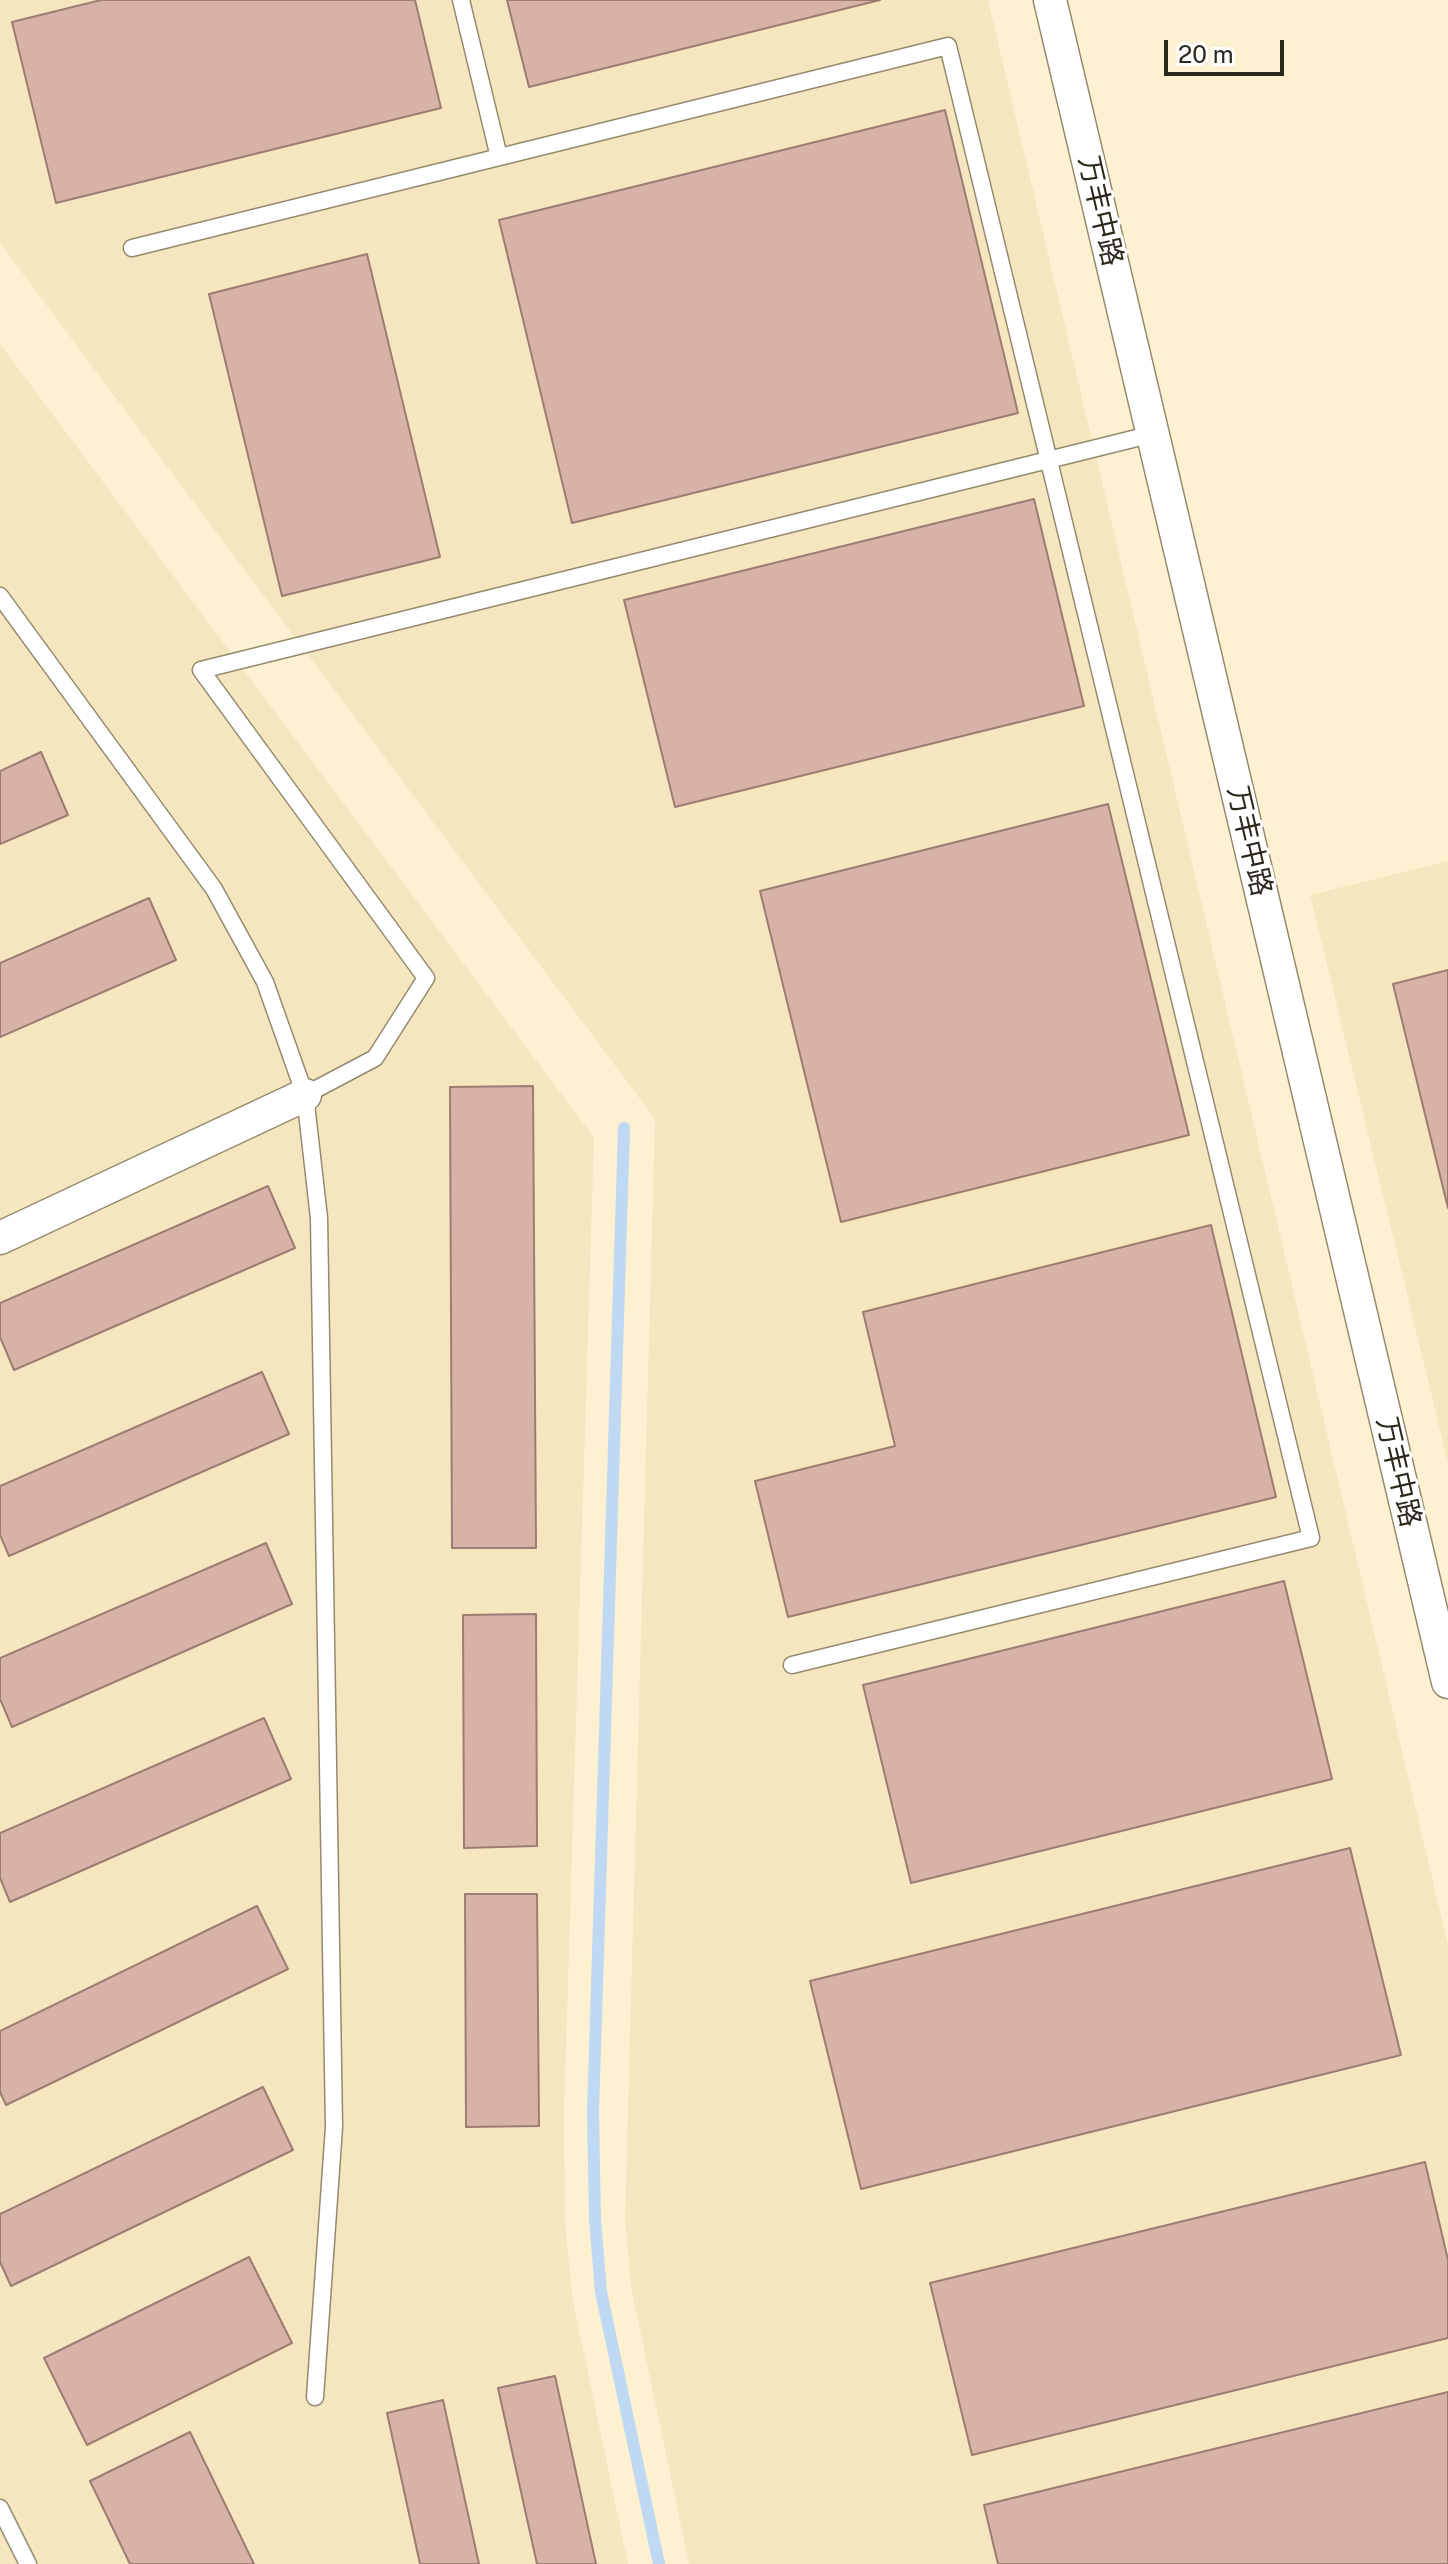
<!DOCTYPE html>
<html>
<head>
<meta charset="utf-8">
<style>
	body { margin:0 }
	#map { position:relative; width:1448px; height:2564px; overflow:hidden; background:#fdf1d2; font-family:"Public Sans",sans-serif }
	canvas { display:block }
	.scale { position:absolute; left:1164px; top:40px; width:120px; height:36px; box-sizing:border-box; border:4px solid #2d281c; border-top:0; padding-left:10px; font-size:24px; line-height:28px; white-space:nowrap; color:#2d281c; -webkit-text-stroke:6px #fff; paint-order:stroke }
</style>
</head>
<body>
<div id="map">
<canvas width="1448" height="2564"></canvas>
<div class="scale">20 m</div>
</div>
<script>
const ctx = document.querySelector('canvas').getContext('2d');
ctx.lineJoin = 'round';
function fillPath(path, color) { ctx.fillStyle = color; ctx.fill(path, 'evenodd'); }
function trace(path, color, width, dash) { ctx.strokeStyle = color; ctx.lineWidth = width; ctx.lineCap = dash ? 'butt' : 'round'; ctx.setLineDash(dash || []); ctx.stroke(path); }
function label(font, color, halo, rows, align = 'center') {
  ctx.font = font + ' "Public Sans","Noto Sans SC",sans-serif'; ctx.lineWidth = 6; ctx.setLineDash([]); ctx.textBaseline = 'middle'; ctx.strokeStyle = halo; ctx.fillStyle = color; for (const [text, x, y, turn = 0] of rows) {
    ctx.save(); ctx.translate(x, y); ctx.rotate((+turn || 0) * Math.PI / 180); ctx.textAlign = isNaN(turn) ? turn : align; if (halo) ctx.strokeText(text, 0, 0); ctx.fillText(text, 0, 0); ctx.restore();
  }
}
const built = new Path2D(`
	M0,0h988l460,1945v619h-759l-58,-277 -6,-69 30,-1099 -655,-876z
	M0,344l594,794 -30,974 1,109 7,75 56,268h-628z
	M1448,861v602l-138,-568z`);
const stream = new Path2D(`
	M624,1128l-31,984 2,107 6,73 58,272`);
const building = new Path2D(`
	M101,0h314l26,108 -385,95 -44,-181z
	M507,0h373l-351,87z
	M945,110l73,303 -446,110 -73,-303z
	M367,254l73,303 -158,39 -73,-302z
	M1034,499l50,207 -409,101 -51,-207z
	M41,752l27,63 -68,29v-73z
	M1108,804l81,331 -348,87 -81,-331z
	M149,898l27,62 -176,77v-74z
	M1448,970v238l-55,-224z
	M533,1086l3,462h-84l-2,-461z
	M268,1186l27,62 -281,122 -14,-33v-34z
	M1211,1225l65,272 -488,120 -33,-136 140,-35 -32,-134z
	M262,1372l27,62 -280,122 -9,-21v-49z
	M266,1543l26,61 -280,123 -12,-28v-41z
	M1284,1581l48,198 -421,104 -48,-198z
	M536,1614l1,232 -73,2 -1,-233z
	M264,1718l27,61 -281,123 -10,-24v-45z
	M1350,1848l51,207 -540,134 -51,-208z
	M465,1894h72l2,232 -73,1z
	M257,1906l31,63 -282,136 -6,-13v-61z
	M263,2087l30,63 -282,136 -11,-24v-48z
	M1425,2162l23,98v78l-476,117 -42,-172z
	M249,2257l43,86 -205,102 -43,-87z
	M555,2376l41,188h-59l-39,-176z
	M1448,2392v172h-450l-14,-59z
	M443,2400l36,164h-59l-33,-151z
	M190,2432l64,132h-124l-40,-83z`);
const lane = new Path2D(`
	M461,0l38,157
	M132,248l816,-202 363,1492 -519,127
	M0,596l214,293 51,93 40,113 14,123 15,909 -19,270
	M305,1095l70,-37 51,-80 -225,-308 952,-236
	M0,2508l28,56`);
const street = new Path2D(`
	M1050,0l398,1682
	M0,1238l305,-143`);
const streetNames = [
	["万丰中路",1100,211,77],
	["万丰中路",1249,841,77],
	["万丰中路",1398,1472,77]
];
fillPath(built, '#f5e6c0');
trace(stream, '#bfd8f3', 12);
fillPath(building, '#d7b3a7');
trace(building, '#9d7c72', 2);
trace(lane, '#958a6d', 19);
trace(street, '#958a6d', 35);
trace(lane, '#fff', 16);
trace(street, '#fff', 32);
label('28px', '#2d281c', '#fff', streetNames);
</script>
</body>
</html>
